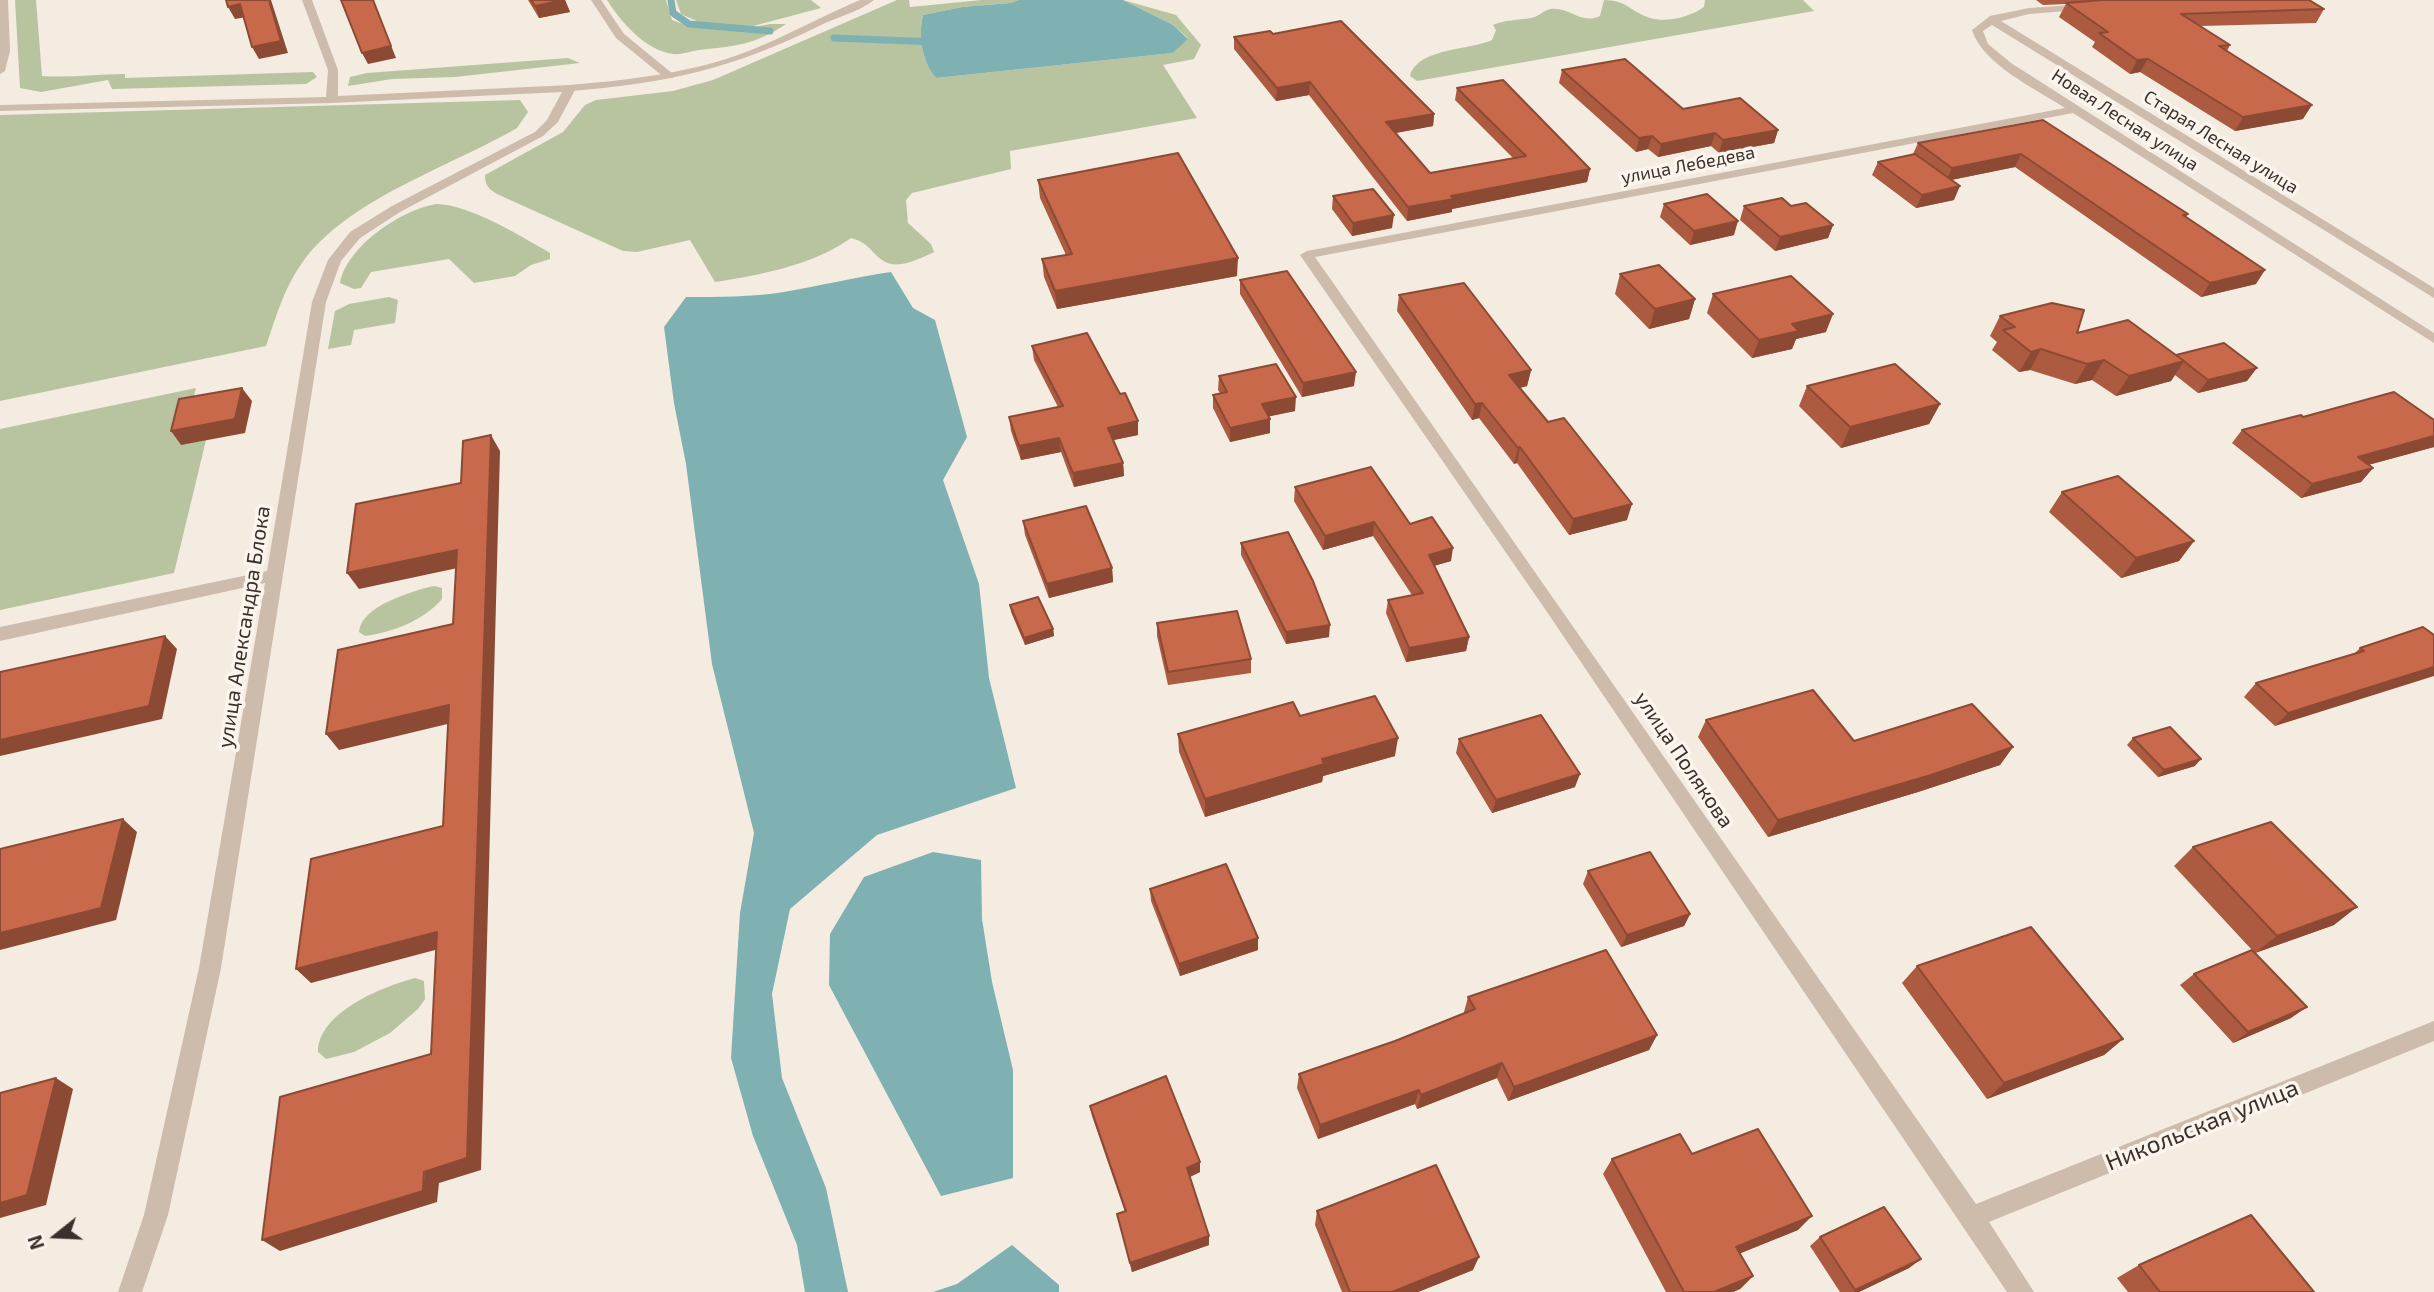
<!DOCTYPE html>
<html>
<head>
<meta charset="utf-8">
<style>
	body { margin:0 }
	#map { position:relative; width:2434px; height:1292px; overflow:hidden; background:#f4ebe1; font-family:"Exo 2",sans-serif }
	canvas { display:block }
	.north { position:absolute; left:21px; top:1201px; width:70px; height:70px; -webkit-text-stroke:5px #fbf5ee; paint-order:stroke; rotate:252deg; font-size:19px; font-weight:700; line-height:28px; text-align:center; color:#3b302b }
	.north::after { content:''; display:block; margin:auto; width:24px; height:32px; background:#3b302b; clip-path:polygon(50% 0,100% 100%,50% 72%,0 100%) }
</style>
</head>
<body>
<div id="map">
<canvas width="2434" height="1292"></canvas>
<div class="north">N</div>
</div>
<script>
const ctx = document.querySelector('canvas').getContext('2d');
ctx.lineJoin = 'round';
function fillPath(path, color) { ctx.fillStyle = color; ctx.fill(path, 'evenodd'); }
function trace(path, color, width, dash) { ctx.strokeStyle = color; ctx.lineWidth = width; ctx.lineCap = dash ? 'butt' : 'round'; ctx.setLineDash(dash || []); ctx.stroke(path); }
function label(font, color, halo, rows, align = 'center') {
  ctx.font = font + ' "Exo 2",sans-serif'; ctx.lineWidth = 7; ctx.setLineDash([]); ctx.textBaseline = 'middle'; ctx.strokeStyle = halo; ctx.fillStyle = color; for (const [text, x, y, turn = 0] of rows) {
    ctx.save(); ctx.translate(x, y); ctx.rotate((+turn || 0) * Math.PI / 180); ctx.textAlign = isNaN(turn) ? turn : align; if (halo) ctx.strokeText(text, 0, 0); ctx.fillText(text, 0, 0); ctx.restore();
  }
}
const green = new Path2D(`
	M15,0h21l6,76c28,2 55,-2 83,-2v4l188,-6 4,5 -11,7 -194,5 -4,-9 -67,12 -21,-4z
	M607,0h59l6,20 19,7 21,1 -31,-14 -5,-14h135l10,8 -83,22 32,-6h16c-31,21 -51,22 -87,26 -8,1 -18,5 -26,4 -28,-4 -52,-32 -66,-54z
	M897,0h12l1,7 72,-7h37l-8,3 -49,4 -39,8c-5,19 -1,48 13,63l237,-25 15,-15 -15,-13 -50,-25 53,15 25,30 -7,14 -31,6 34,53 -187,33 1,18 -99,24 -6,7 2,23 23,21 3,8c-15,7 -37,19 -52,8 -13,-10 -13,-17 -31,-22 -37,27 -91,37 -136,44l-25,-42 -53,12 -14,-1 -126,-57c-8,-5 -12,-8 -12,-19l78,-43 22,-27 11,-5 77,-9 40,-11z
	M1604,0c23,0 27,12 46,18 17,5 40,-1 54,-11l1,-7h98l11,11 -397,70 -7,-5c7,-28 61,-26 82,-36l4,-10 -3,-5c12,-5 25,-5 38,-7 8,-1 12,-8 20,-9 19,-2 30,16 49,7z
	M568,58l12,5 -125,14 -63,2 -44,7 2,-9 17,-4z
	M520,100l8,12 -11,16c-67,39 -170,71 -215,135 -18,25 -26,54 -36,83l-266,55v-286z
	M436,204c30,-1 87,33 114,49v6l-19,6 -16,11 -41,7 -25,-24 -78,13 -10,16 -7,1 -14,-6c7,-37 61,-73 96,-79z
	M389,297l9,3 -3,23 -41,7 -3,15 -23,4 7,-38 14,-7z
	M196,388l-15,56 25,-4 -32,133 -174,37v-181z
	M434,586l8,2v11c-19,22 -49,33 -77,37l-6,-4c2,-26 53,-41 75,-46z
	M415,978l9,3 1,18 -7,10 -28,24 -36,19 -28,7 -8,-7c0,-39 63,-65 97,-74z`);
const water = new Path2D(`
	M1019,0h104l50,25 15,14 -15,14 -237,25c-14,-15 -18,-44 -13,-63l39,-8 49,-4z
	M891,272l22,36 22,12 32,117 -24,43 36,104 10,94 27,110 -139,47 -87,74 -18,85 10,84 44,110 22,104h-43l-8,-47 -44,-109 -22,-78 9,-145 14,-80 -42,-169 -26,-200 -12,-61 -10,-76 22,-30c33,0 66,0 98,-5 36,-6 71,-15 107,-20z
	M933,852l48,8 1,59 10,63 21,88v108l-72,18 -112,-211 1,-51 34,-57z
	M1012,1245l47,40v7h-126l24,-8z`);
const stream = new Path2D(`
	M671,0l2,13 16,11 81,7
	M834,38l102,4`);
const minor = new Path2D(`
	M0,0h8l2,51 -5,20 -5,3z
	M302,0h10l26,70v26l232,-11 6,3 -18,34 -15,14 -143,76 -40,26 -19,23 -15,41 -105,666 -53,247 -26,77h-24l26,-77 55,-247 66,-385 -265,58v-14l267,-56 45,-269 16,-42 22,-28 42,-26 143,-74 12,-12 15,-28 -230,11 -332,8v-6l326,-8 2,-27z
	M591,0h10l23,34 49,40v4h-8l-49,-40z
	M2086,4l4,1v4l-61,5 -28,7 433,267v10l-442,-273 -9,6 5,13 23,19 423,270v10l-361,-230 -758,144 661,947 458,-183v20l-445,181 45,70h-27l-462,-683 -245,-354 7,-4 758,-143c-29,-19 -83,-44 -93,-78l18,-14 39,-8z`);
const tertiary = new Path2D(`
	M860,0h14c-14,11 -36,17 -53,25 -89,44 -152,58 -251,66l-6,-3 6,-3c57,-5 114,-11 168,-30 42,-15 81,-38 122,-55z`);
const wall = new Path2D(`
	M528,0h37l5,12 -31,6z
	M2036,0h273l15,9 -8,14 -116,3 30,19 -3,6 76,68 -68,12 -95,-59 -10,2 -38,-27 3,-5 -36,-25 7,-13 -23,1z
	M1273,34l161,80 -1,12 -38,7 35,40 83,-15 -58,-58 2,-12 133,81 -3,13 -135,27v3l-45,9 -98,-126 -33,6 -42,-52v-12z
	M1562,70l121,39 95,21 -4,13 -55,10 -8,-7 -53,11 -10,-8 -12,3 -77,-69z
	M2043,120l145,94 -2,4 70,66 -55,13 -186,-130 -64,13 3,20 -38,8 -44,-33 6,-13 35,-8 5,-11z
	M1038,180l199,96 -180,33 -13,-32 -2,-18 24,-4 -26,-57z
	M1333,196l59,32 -40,8 -20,-27z
	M1664,204l70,31 -44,10 -30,-28z
	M1744,206h47l42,19 -5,13 -53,13 -35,-31z
	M1620,274l75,25 -6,20 -40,10 -34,-35z
	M1240,280l114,106 -52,11 -62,-103z
	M1713,294l113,38 -30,7 -4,10 -40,9 -45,-45z
	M1399,295l132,75 -4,16 -7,2 107,132 -58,15 -52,-72 -3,1 -35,-46 -7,2 -75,-109z
	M2000,316l176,39 71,26 -49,12 -23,-18 -4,6 -55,15 -24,-16 -17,4 -45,-14 -11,2 -27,-22 5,-8 -7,-6z
	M1032,346l106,89 -25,5 10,23 1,13 -50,11 -13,-35 -40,8 -10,-29 -2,-14 49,-10 -24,-47z
	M1219,376l76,35 -26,5 1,17 -40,9 -17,-34v-13l7,-2 -2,-3z
	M1807,386l133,18 -11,20 -88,24 -42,-42z
	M2303,417l131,30 -66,18 5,3 -12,14 -60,16 -69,-55 10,-13z
	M1295,487l115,37 41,37 -17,5 35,71 -3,14 -60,11 -20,-49 2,-13 24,-5 -39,-59 -50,14 -29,-49z
	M2062,492l132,49 -15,20 -58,17 -72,-66z
	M1023,521l89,47 1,14 -64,16 -24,-63z
	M1241,543l88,94 -43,7 -45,-89z
	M1010,605l43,24 1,7 -29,9 -14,-33z
	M1157,623l94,36v14l-83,12 -11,-49z
	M2423,627l-148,99 -31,-29 12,-14 98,-29 6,-6z
	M1300,716l95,40 -72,20 -1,6 -117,35 -26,-65 -1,-18z
	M1706,720l148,21 159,6 -13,18 -82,27 -150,45 -70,-100z
	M2133,738l62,28 -37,11 -31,-32z
	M1459,739l116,48 -83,26 -36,-60z
	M2193,847l141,78 -79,28 36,65 -58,25 -53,-58 14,-11 58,-24 -78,-84z
	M1588,871l102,43 -6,12 -63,21 -38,-63z
	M1150,889l108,61 -78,26 -29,-75z
	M1917,966l206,73 -19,16 -117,44 -85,-116z
	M1468,997l189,38 -8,15 -141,51 -11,-23 -80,31 -2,-5 -97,35 -21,-51 2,-14 96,-33 69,-28v-1z
	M1090,1106l110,66 -10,5 19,68 -77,27 -15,-58 8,-2 -33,-96z
	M1692,1154l106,76 -58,23 13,23 -13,13 -7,3h-67l-63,-118 9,-15z
	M1317,1211l156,59 -55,22h-76l-27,-67z
	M1820,1237l101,22 -12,9 -50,24h-19l-30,-46z
	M2139,1265l175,27h-186l-11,-14z`);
const shadedWall = new Path2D(`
	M269,0h2l17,53 -29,6 -7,-12z
	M373,0l23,58 -28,6 -6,-11z
	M565,0l5,12 -31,6 -4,-12z
	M240,4l7,13 -12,2 -7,-12z
	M2148,59l-8,13 -10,2 7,-14z
	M1310,82l-1,13 -33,6 1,-13z
	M2312,105l-9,14 -68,12 8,-14z
	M1434,114l-1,12 -48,9 1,-13z
	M1778,130l-4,13 -55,10 4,-13z
	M1715,133l-4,13 -53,11 3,-13z
	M1652,136l-4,13 -12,3 3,-14z
	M2021,154l-6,13 -69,14 6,-13z
	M1590,169l-3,13 -135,27v3l-45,9 1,-14 43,-11z
	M1960,186l-6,14 -38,8 6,-13z
	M1394,215l-2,13 -40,8 1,-13z
	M1738,221l-4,14 -44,10 4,-14z
	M1833,225l-5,13 -53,13 5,-14z
	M1238,258l-1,18 -180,33 -2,-18z
	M2265,270l-9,14 -55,13 9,-14z
	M1695,299l-6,20 -40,10 6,-20z
	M1833,314l-7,18 -30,7 -4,10 -40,9 7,-18 33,-16z
	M2041,349l-11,21 -11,2 12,-20z
	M2104,360l-12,20 -17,4 12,-20z
	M2184,361l-13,20 -55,15 13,-20z
	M2257,368l-10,13 -49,12 10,-13z
	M1531,370l-4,16 -21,5 3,-16z
	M1356,372l-2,14 -52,11 1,-14z
	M242,388l10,13 -7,32 -64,12 -10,-14z
	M1296,397l-1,14 -33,7v-14z
	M1482,403l-3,15 -7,2 3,-16z
	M1940,404l-11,20 -88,24 9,-21z
	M1270,419v14l-40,9v-14z
	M1138,421v14l-29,6 -1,-13z
	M491,435l9,16 -19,719 -42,13 -2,19 -157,49 -18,-11 161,-49z
	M2434,436v11l-88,24 12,-14z
	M1059,438l2,14 -40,8 -2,-14z
	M1520,447l-3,16 -3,1 4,-16z
	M1123,463l1,13 -50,11 -1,-14z
	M2373,468l-12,14 -60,16 11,-14z
	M1632,504l-5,16 -58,15 4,-16z
	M1374,522l-1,14 -50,14 2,-14z
	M2194,541l-15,20 -58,17 15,-20z
	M1453,548l-2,13 -25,7 3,-13z
	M457,550l10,16 -108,23 -12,-16z
	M1112,568l1,14 -64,16 -2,-14z
	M1330,625l-1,12 -43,7v-12z
	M1053,629l1,7 -29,9 -1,-7z
	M165,636l12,13 -15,70 -162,37v-16z
	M1469,637l-3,14 -60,11 3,-14z
	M2434,667v9l-159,50 13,-13z
	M449,705l11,16 -121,29 -13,-16z
	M1398,738l-3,18 -72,20 -1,6 -117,35v-18l117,-40z
	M2013,747l-13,18 -82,27 -150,45 10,-17z
	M2201,759l-6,7 -37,11 6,-7z
	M1580,774l-5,13 -83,26 4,-13z
	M123,819l14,13 -21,88 -116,30v-17z
	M2357,907l-23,18 -79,28 22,-17z
	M1690,914l-6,12 -63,21 6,-12z
	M437,932l13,14 -139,37 -15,-14z
	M1258,938v12l-78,26 -1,-12z
	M2307,1007l-16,11 -58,25 15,-11z
	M1657,1035l-8,15 -141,51 6,-14z
	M2123,1039l-19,16 -117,44 17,-16z
	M1502,1063l-5,15 -80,31 4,-14z
	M56,1078l17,11 -27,116 -46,13v-15z
	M1419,1090l-4,14 -97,35 2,-14z
	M1200,1162v10l-13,6v-10z
	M1812,1216l-14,14 -74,30 12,-13z
	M1209,1236v9l-77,27 -2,-9z
	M1479,1257l-6,13 -55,22h-26z
	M1921,1259l-12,9 -50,24h-6z
	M1753,1276l-13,13 -7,3h-19z`);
const building = new Path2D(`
	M226,0h43l12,41 -29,6 -12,-43 -12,3z
	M341,0h32l18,46 -29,7z
	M531,0h32l-28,6z
	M2102,0h207l15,9 -143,5 49,31 -11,1 93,59 -69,12 -95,-58 -11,1 -38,-27 9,-1 -42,-29z
	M1341,21l93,93 -48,8 44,51 96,-17 -69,-68 46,-8 87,89 -139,27 3,3 -46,8 -98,-125 -33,6 -43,-51 36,-6 3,3z
	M1625,59l58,50 57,-11 38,32 -55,10 -8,-7 -54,11 -9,-8 -13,2 -77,-68z
	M2043,120l145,94 -5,1 82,55 -55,13 -189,-129 -69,14 -34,-25z
	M1178,153l60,105 -183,33 -13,-32 30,-5 -34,-74z
	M1915,154l45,32 -38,9 -44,-33z
	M1373,189l21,26 -41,8 -20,-27z
	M1707,194l31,27 -44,10 -30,-27z
	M1782,198l9,8 15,-3 27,22 -53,12 -36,-31z
	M1659,265l36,34 -40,10 -35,-35z
	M1287,271l69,101 -53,11 -63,-103z
	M1791,276l42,38 -41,10 7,7 -40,9 -46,-46z
	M1464,283l67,87 -22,5 39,47 16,-4 68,86 -59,15 -53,-72 -2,1 -36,-45 -7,1 -76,-109z
	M2052,303l32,7 -7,23 51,-13 56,41 -55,15 -25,-16 -17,4 -46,-15 -10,3 -28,-22 12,-3 -15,-11z
	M1087,333l33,61 5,-1 13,28 -30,7 15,35 -50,10 -14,-35 -40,8 -10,-29 54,-11 -31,-60z
	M2224,343l33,25 -49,12 -32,-25z
	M1276,364l20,33 -34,7 8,15 -40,9 -17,-33 14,-3 -8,-16z
	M1895,364l45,40 -90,23 -43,-41z
	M242,388l-7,31 -64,12 8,-32z
	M2394,392l40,28v16l-76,21 15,11 -61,16 -70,-54 59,-15 2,2z
	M491,435l-24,723 -43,14 -1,19 -161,49 18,-143 151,-43 6,-122 -141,37 15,-110 132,-33 6,-121 -123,29 12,-84 115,-26 4,-74 -110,23 9,-69 105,-21 2,-42z
	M1371,467l39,57 22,-7 21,31 -24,7 40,82 -60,11 -21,-48 35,-7 -49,-71 -49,14 -30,-49z
	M2118,476l76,65 -58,17 -74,-66z
	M1086,506l26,62 -65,16 -24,-63z
	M1288,532l25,49 17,44 -44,7 -45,-89z
	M1038,597l15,32 -29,9 -14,-33z
	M1237,611l14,48 -83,13 -11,-49z
	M2423,627l11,8v32l-146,46 -32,-30 108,-32 -4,-3z
	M165,636l-16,70 -149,34v-68z
	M1813,690l41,51 118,-37 41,43 -82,28 -153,45 -72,-100z
	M1375,696l23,42 -76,21 2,5 -119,35 -27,-65 115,-32 7,14z
	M1541,715l39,59 -84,26 -37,-61z
	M2170,727l31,32 -37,11 -31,-32z
	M123,819l-22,89 -101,25v-84z
	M2271,822l86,85 -80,29 -84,-89z
	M1650,852l40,62 -63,21 -39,-64z
	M1226,864l32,74 -79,26 -29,-75z
	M2031,927l92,112 -119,44 -87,-117z
	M1606,950l51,85 -143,52 -12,-24 -81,32 -2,-5 -99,35 -21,-51 96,-33 80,-32 -7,-12z
	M2252,950l55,57 -59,25 -54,-58z
	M1166,1076l34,86 -13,6 22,68 -79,27 -13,-49 9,-3 -36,-105z
	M56,1078l-29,117 -27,8v-110z
	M1758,1129l54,87 -76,31 17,29 -39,16h-30l-72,-133 68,-25 12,20z
	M1436,1165l43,92 -87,35h-42l-33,-81z
	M1884,1207l37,52 -66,31 -35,-53z
	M2251,1215l63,77h-154l-21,-27z`);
const farStreetnames = [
	["Новая Лесная улица",2125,120,33],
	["Старая Лесная улица",2221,142,32],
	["улица Лебедева",1688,165,-11]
];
const streetNames = [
	["улица Александра Блока",244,627,-81],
	["улица Полякова",1684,760,56]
];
const nearStreetnames = [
	["Никольская улица",2202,1125,-22]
];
fillPath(green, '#b8c4a0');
fillPath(water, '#7fb0b2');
trace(stream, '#7fb0b2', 7);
fillPath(minor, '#cdbbac');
fillPath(tertiary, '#cdbbac');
fillPath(wall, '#ac5a40');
fillPath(shadedWall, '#8c4a34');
fillPath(building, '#c8694b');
trace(building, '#8c4a34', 2);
label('18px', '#3b302b', '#fbf5ee', farStreetnames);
label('21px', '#3b302b', '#fbf5ee', streetNames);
label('24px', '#3b302b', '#fbf5ee', nearStreetnames);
</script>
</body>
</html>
